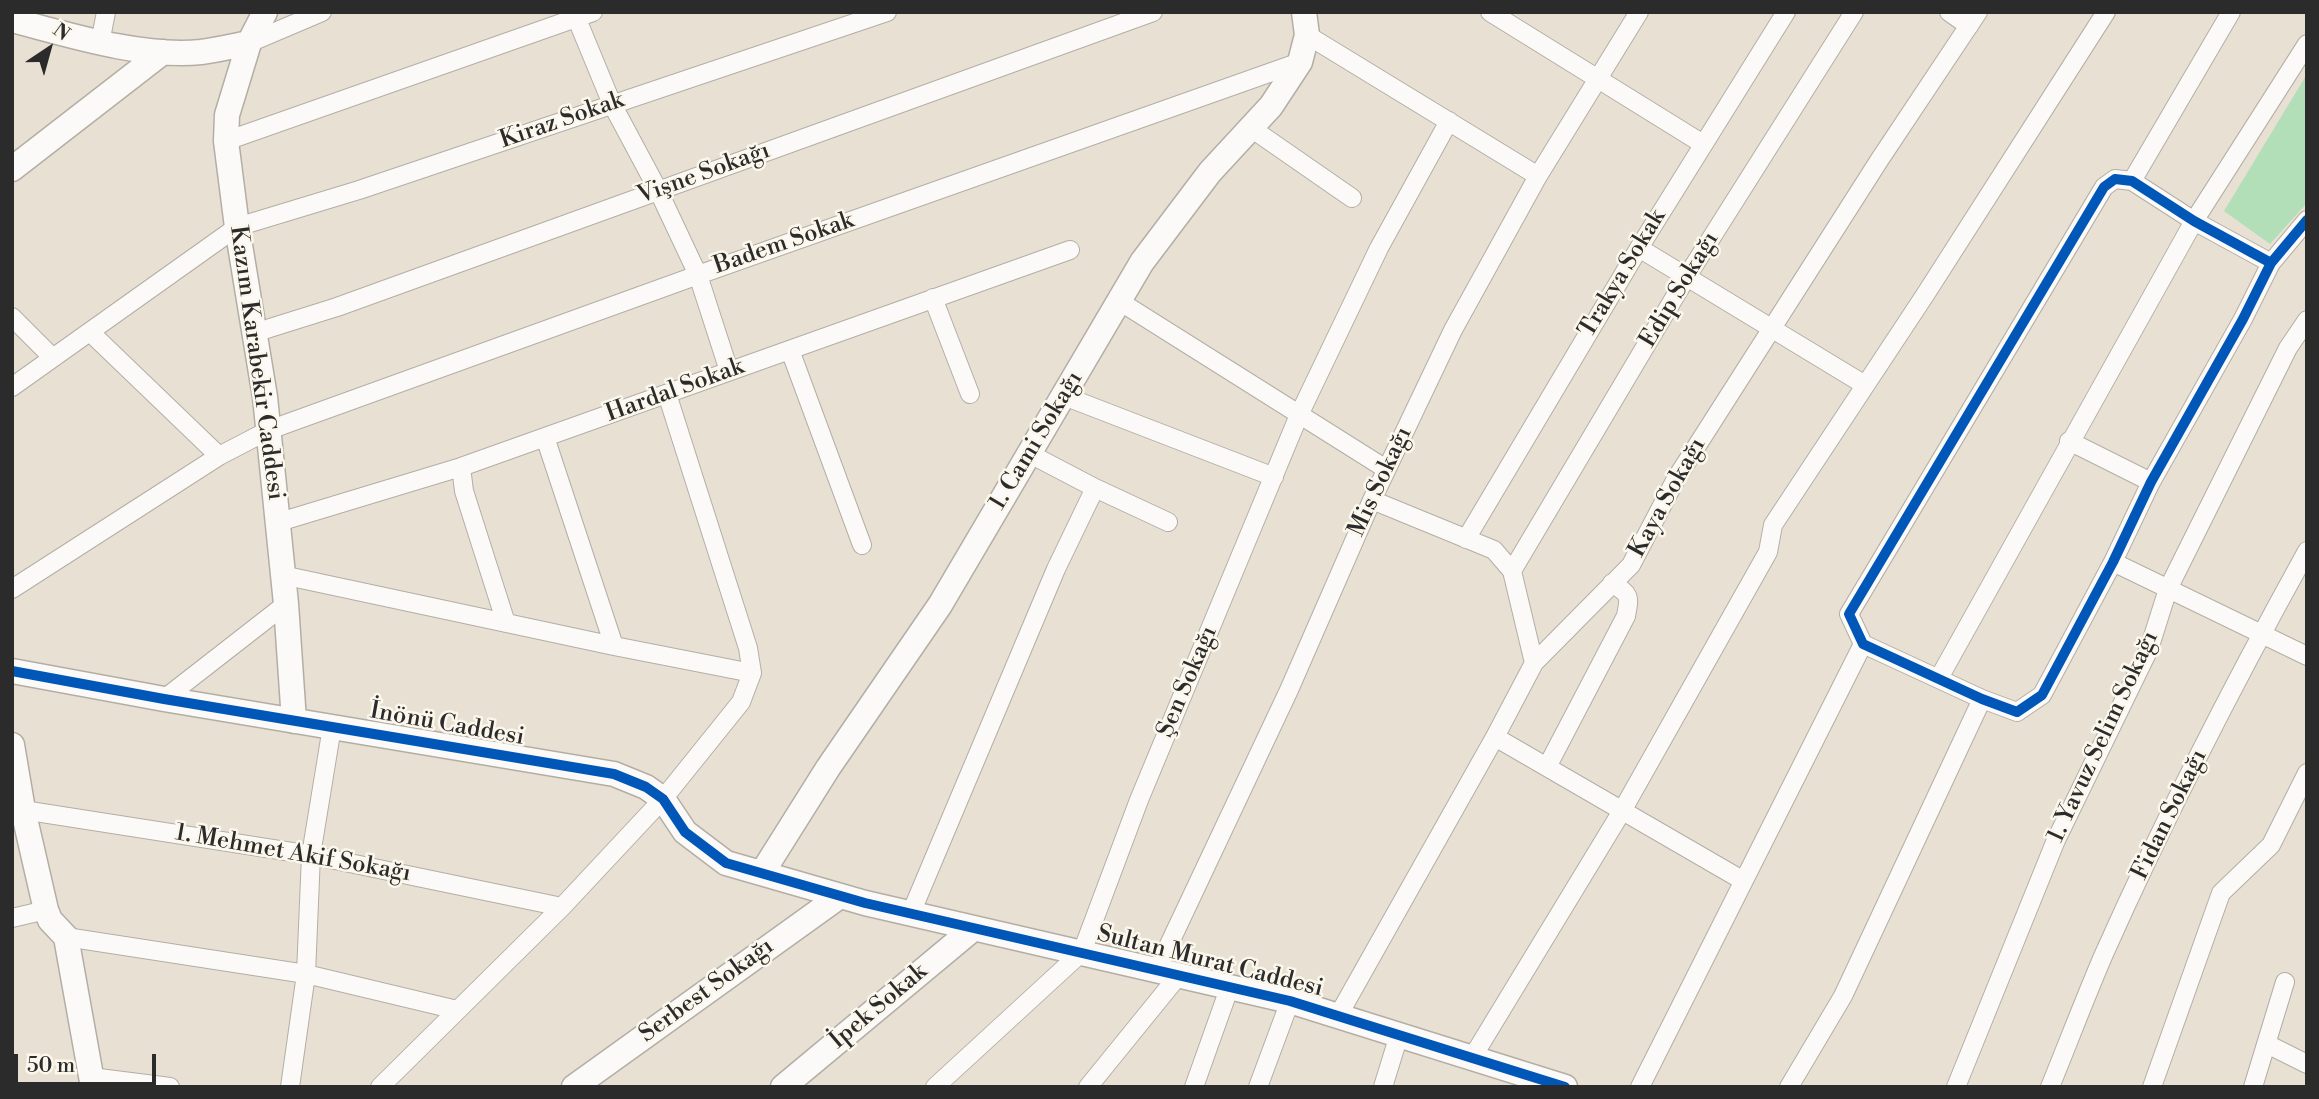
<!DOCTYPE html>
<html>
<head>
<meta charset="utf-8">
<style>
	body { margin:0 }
	#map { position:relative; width:2319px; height:1099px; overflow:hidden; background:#e8e0d2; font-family:"Libre Bodoni",serif }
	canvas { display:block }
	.frame { position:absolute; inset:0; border:14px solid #2b2b2b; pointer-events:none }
	.north { position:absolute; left:14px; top:14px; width:70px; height:70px; -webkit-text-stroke:5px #fbf7ec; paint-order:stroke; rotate:36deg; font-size:19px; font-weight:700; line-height:28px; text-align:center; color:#2b2b2b }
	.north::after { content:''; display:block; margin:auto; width:24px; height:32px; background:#2b2b2b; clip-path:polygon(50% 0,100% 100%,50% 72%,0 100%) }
	.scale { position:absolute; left:14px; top:1054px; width:142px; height:32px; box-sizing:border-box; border:4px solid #2b2b2b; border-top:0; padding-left:9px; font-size:21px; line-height:24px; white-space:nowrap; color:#2b2b2b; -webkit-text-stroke:5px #fbf7ec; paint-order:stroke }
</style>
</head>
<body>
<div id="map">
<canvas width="2319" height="1099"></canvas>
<div class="frame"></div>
<div class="north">N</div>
<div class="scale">50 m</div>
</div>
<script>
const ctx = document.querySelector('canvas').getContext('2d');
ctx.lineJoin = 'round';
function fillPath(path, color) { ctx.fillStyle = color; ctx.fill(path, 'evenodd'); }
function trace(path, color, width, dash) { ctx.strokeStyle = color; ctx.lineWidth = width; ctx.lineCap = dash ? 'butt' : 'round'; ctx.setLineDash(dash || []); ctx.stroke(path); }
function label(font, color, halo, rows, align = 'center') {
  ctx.font = font + ' "Libre Bodoni",serif'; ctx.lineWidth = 5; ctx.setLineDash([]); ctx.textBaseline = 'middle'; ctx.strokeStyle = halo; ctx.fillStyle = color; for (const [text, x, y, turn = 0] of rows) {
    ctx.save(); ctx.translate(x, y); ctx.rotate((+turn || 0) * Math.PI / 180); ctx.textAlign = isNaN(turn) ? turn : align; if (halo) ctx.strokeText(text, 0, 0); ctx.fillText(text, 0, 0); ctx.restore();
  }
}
const green = new Path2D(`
	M2307,74v129l-37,41 -46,-33z`);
const street = new Path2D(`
	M574,12l38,92 46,86 40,85 31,96
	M1490,12l213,132
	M1949,12l20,14
	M1307,35l231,141
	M100,43l6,-31
	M249,43l73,-31
	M1251,128l101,70
	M226,141l367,-129
	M2132,181l99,-169
	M1639,248l226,137
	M2271,263l-77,-42 -62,-40 -17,-2 -11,8 -255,427 14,30 119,55 35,13 25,-17 71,-133 38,-80 92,-163 28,-56 36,-43
	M933,298l37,96
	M1119,301l267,168
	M12,317l41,41
	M91,333l128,123
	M254,333l83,-26 816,-295
	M790,350l72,195
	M12,387l225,-160 122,-37 528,-178
	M1064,396l210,81
	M545,437l69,209
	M2069,441l82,41
	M1030,454l65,34
	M461,467l3,24 42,132
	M1372,500l122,50 18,21 22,92
	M276,523l185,-56 609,-217
	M1466,539l173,-291 147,-236
	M2113,562l194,94
	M1512,571l174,-293 168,-266
	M282,575l332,71 138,27
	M12,589l207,-133 50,-26 429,-155 602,-213
	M1939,678l255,-457 113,-177
	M164,699l122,-95
	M1495,737l247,143
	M1547,767l79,-151c4,-21 4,-21 -14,-33
	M23,810l288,45 251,52
	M911,913l145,-344 39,-81 73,34
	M12,918l34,-8
	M66,937l240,37 151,36
	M1157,970l132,-280 83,-190 81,-170 85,-154 101,-164
	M1338,1016l157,-279 39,-74 97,-98 46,-88 203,-318 98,-147
	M2267,1044l40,20
	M1472,1058l150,-247 146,-259 5,-27 152,-230 181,-283
	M91,1077l79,10
	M290,1087l16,-113 5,-119 21,-128
	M380,1087l182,-180 101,-108 78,-97 11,-29 -4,-25 -81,-254
	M935,1087l147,-135 57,-152 160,-385 80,-167 70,-127
	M1088,1087l91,-112
	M1194,1087l36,-101
	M1258,1087l32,-86
	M1383,1087l16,-52
	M1640,1087l223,-443
	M1789,1087l54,-91 139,-297
	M1956,1087l100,-247 93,-191 19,-60 120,-241 19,-28
	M2050,1087c18,-44 35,-89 54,-133 61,-137 130,-271 203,-403
	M2152,1087l69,-194 50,-48 36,-72
	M2253,1087l32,-105`);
const secondary = new Path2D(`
	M265,12l-16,31 -22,72 -1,26 11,86 28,170 21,207 8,117
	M12,20c57,15 130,38 189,32 16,-2 32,-6 48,-9
	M12,169l151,-117
	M12,671l152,28 450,75 32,13 17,12 22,33 41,31 139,40 425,98 275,86
	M12,745l11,65 23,100 4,10 16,17 27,150
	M762,873l66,-105 112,-163 202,-343 68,-90 61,-66 29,-44 7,-27 -3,-23
	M574,1087l266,-191
	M783,1087l191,-159`);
const cycleway = new Path2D(`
	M2271,263l-77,-42 -62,-40 -17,-2 -11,8 -255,427 14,30 119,55 35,13 25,-17 71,-133 38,-80 92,-163 28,-56 36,-43
	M12,671l152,28 450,75 32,13 17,12 22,33 41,31 139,40 425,98 275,86`);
const streetNames = [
	["Kiraz Sokak",562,121,-19],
	["Vişne Sokağı",704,174,-20],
	["Badem Sokak",784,244,-19],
	["Trakya Sokak",1623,274,-59],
	["Edip Sokağı",1680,290,-59],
	["Kazım Karabekir Caddesi",256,363,82],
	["Hardal Sokak",675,391,-20],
	["1. Cami Sokağı",1037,441,-59],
	["Mis Sokağı",1381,482,-65],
	["Kaya Sokağı",1668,498,-61],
	["Şen Sokağı",1188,682,-67],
	["İnönü Caddesi",447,725,10],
	["1. Yavuz Selim Sokağı",2104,737,-65],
	["Fidan Sokağı",2170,815,-64],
	["1. Mehmet Akif Sokağı",293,854,10],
	["Sultan Murat Caddesi",1210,962,14],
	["Serbest Sokağı",707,991,-36],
	["İpek Sokak",879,1007,-40]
];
fillPath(green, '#b2dfb8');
trace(street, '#b3aea5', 20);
trace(secondary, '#b3aea5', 27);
trace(street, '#fcfaf8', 18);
trace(secondary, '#fcfaf8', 24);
trace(cycleway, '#0057b8', 10);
label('24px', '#2b2b2b', '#fbf7ec', streetNames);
</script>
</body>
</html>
